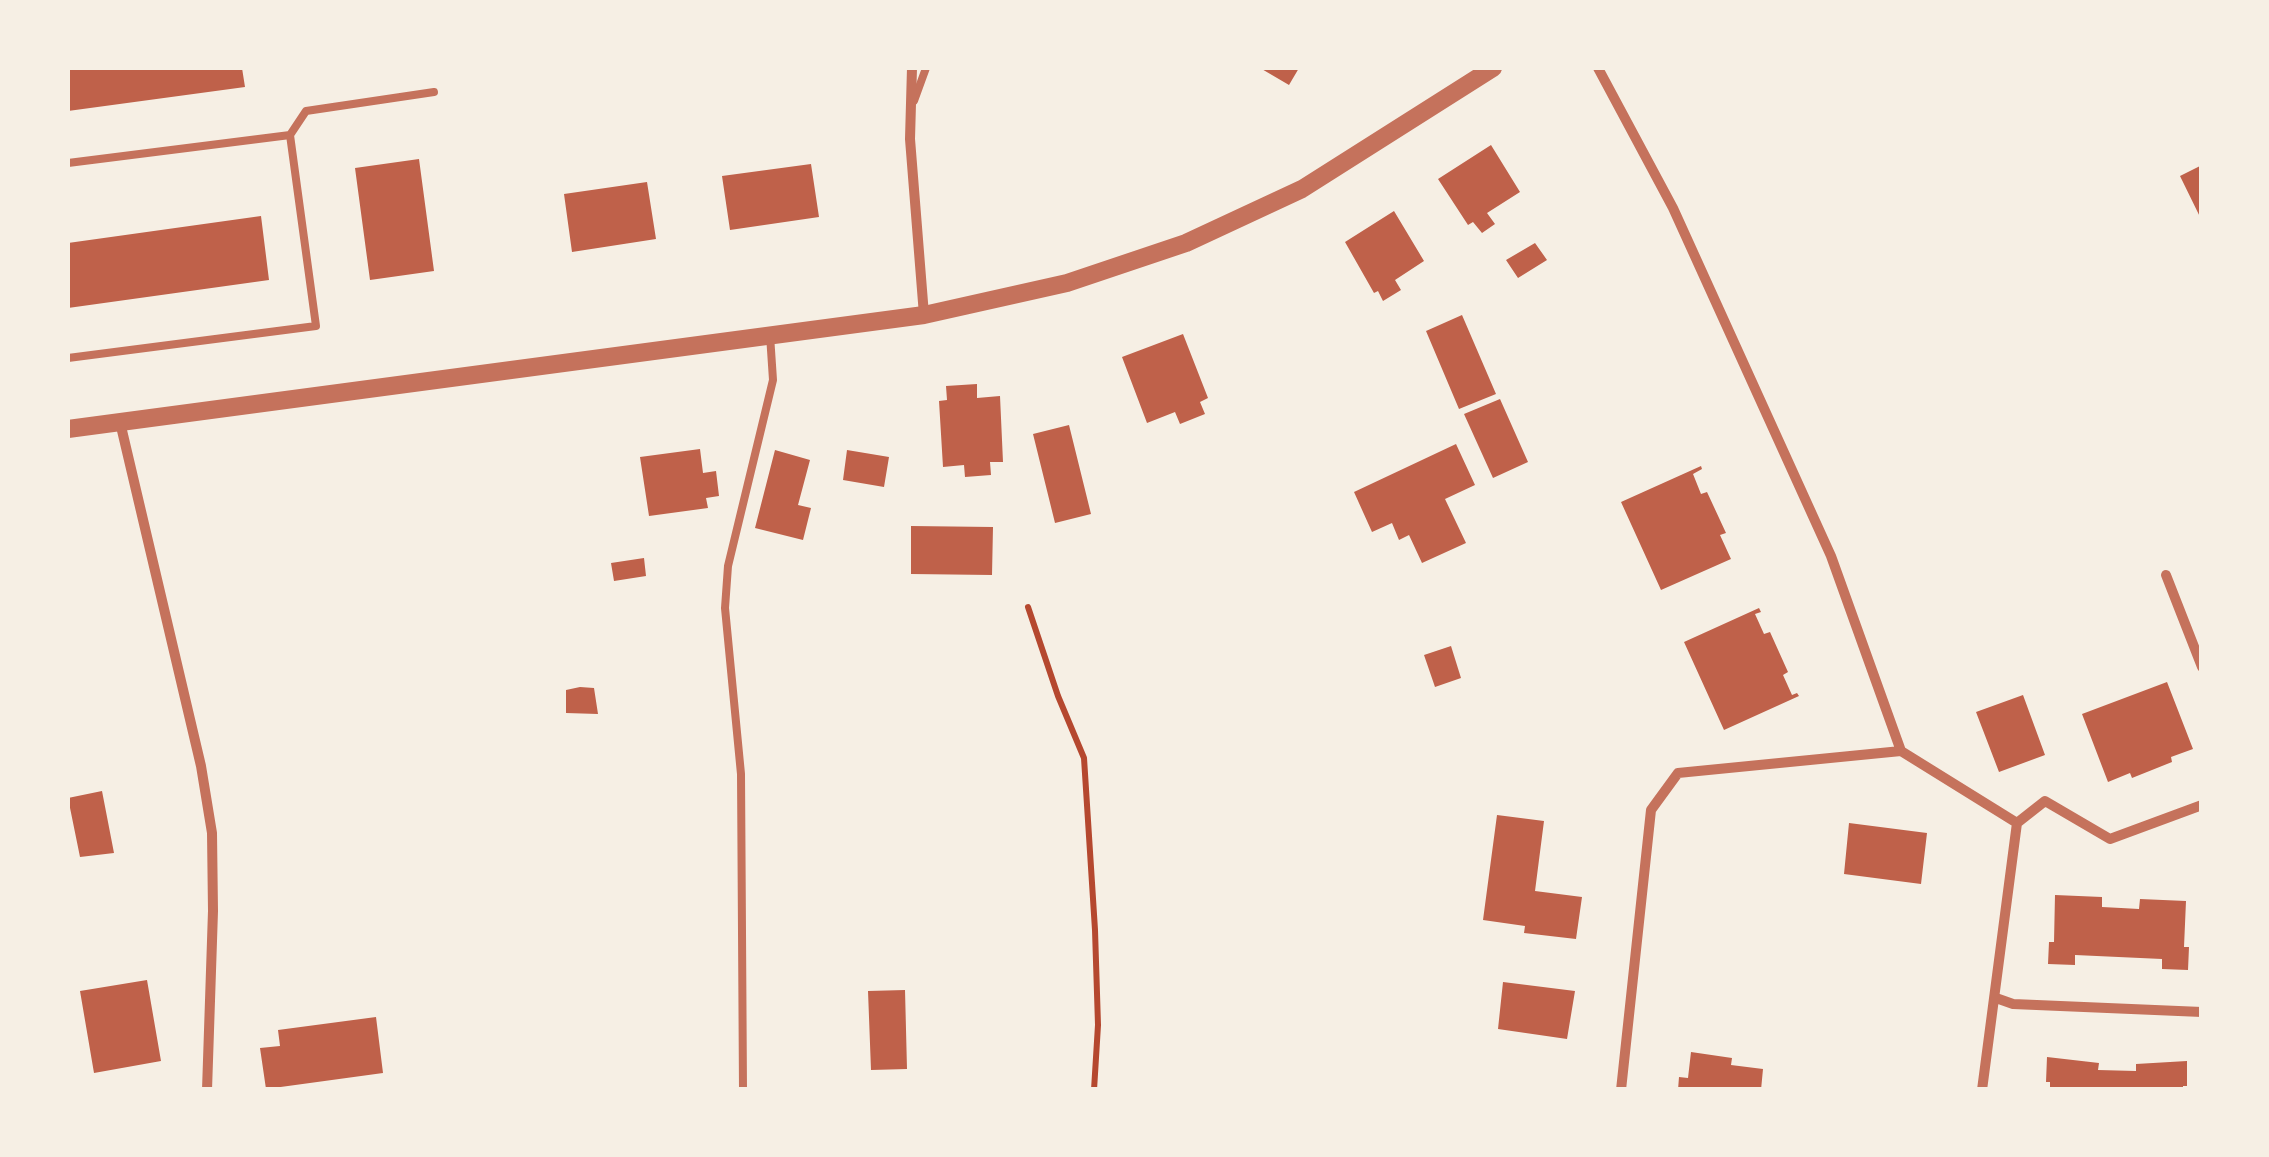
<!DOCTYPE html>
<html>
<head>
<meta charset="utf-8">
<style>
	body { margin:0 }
	#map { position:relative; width:2269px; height:1157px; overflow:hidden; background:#f6efe4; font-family:"Libre Baskerville",serif }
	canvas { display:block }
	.frame { position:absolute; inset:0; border:70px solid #f6efe4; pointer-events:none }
</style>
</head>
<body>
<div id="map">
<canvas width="2269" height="1157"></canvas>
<div class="frame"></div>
</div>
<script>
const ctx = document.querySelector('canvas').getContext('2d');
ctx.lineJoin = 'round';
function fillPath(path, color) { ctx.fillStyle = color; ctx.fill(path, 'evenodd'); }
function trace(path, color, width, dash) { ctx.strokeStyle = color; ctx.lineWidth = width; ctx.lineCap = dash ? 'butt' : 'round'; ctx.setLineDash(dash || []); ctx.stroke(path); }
const building = new Path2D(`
	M68,68h174l3,19 -177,24z
	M1260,68h39l-10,17z
	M1491,145l29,47 -33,21 8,11 -13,9 -9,-11 -5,3 -30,-46z
	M419,159l15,112 -64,9 -15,-112z
	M811,164l8,53 -89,13 -8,-54z
	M2202,165v56l-22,-45z
	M647,182l9,57 -84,13 -8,-58z
	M1394,211l30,50 -29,19 6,10 -18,11 -5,-10 -4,2 -29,-51z
	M261,216l8,64 -201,28v-65z
	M1535,243l12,17 -29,18 -12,-18z
	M1462,315l34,79 -37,15 -33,-78z
	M1183,334l25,64 -8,4 5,12 -25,10 -5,-12 -28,11 -25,-66z
	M977,384v14l23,-2 3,66h-13l1,13 -26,2 -1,-12 -21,2 -4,-66 8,-1 -1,-14z
	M1500,399l28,63 -35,16 -29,-64z
	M1069,425l22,89 -36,9 -22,-89z
	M1456,444l19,41 -30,14 21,44 -44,20 -13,-28 -10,5 -7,-17 -20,9 -18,-40z
	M700,449l3,24 13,-2 3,25 -13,2 2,10 -59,8 -9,-59z
	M775,450l35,10 -12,45 13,3 -8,32 -48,-12z
	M847,450l42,7 -5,30 -41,-7z
	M1701,466l1,3 -9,5 8,20 6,-2 19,41 -6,2 11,24 -70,31 -40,-88z
	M911,526l82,1 -1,48 -81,-1z
	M644,558l2,18 -32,5 -3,-18z
	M1759,608l2,4 -6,2 9,20 6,-2 18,40 -5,3 9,20 5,-2 2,3 -75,34 -40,-88z
	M1451,646l10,32 -26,9 -11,-32z
	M2167,682l26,67 -22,8 1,5 -40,16 -2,-5 -22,9 -26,-68z
	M580,687l14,1 4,26 -32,-1v-23z
	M2023,695l22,60 -46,17 -23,-60z
	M102,791l12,62 -34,4 -12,-59z
	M1497,815l47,6 -9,70 47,6 -6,42 -52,-6 1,-7 -42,-6z
	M1849,823l78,10 -6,51 -77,-10z
	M2055,895l47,2v10l19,1 18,1 1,-10 46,2 -2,46h5l-1,23 -26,-1v-10l-87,-4v10l-27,-1 1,-22h5z
	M147,980l14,81 -67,12 -14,-82z
	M1503,982l72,9 -8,48 -69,-10z
	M905,990l2,79 -36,1 -3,-79z
	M376,1017l7,56 -117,16 -6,-41 20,-2 -2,-16z
	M1691,1052l41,6 -1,7 32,4 -2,21h-83l1,-13 9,1z
	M2047,1057l52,6 -1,7 38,1v-7l51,-3v25h-4v4h-133v-8h-4z`);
const path = new Path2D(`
	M1028,607l30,89 26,62 11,172 3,95 -4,65`);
const service = new Path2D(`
	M914,101l12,-33
	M68,163l222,-28
	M68,358l248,-32 -26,-191 16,-24 128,-19
	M743,1090l-2,-316 -16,-166 3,-42 45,-186 -3,-45`);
const minor = new Path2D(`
	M912,68l-2,71 14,176
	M1598,68l75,140 158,348 70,195
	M120,422l81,344 11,67 1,78 -6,179
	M2166,575l36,92
	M2017,823l28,-22 65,38 92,-34
	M1996,998l17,6 189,8
	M1621,1090l30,-280 27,-37 223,-22 116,72 -35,267`);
const tertiary = new Path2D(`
	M68,429l856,-114 143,-32 119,-40 116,-54 191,-121`);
fillPath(building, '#bf614a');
trace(path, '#b5482f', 6);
trace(service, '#c5725c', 8);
trace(minor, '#c5725c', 10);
trace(tertiary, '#c5725c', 18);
</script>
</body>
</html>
